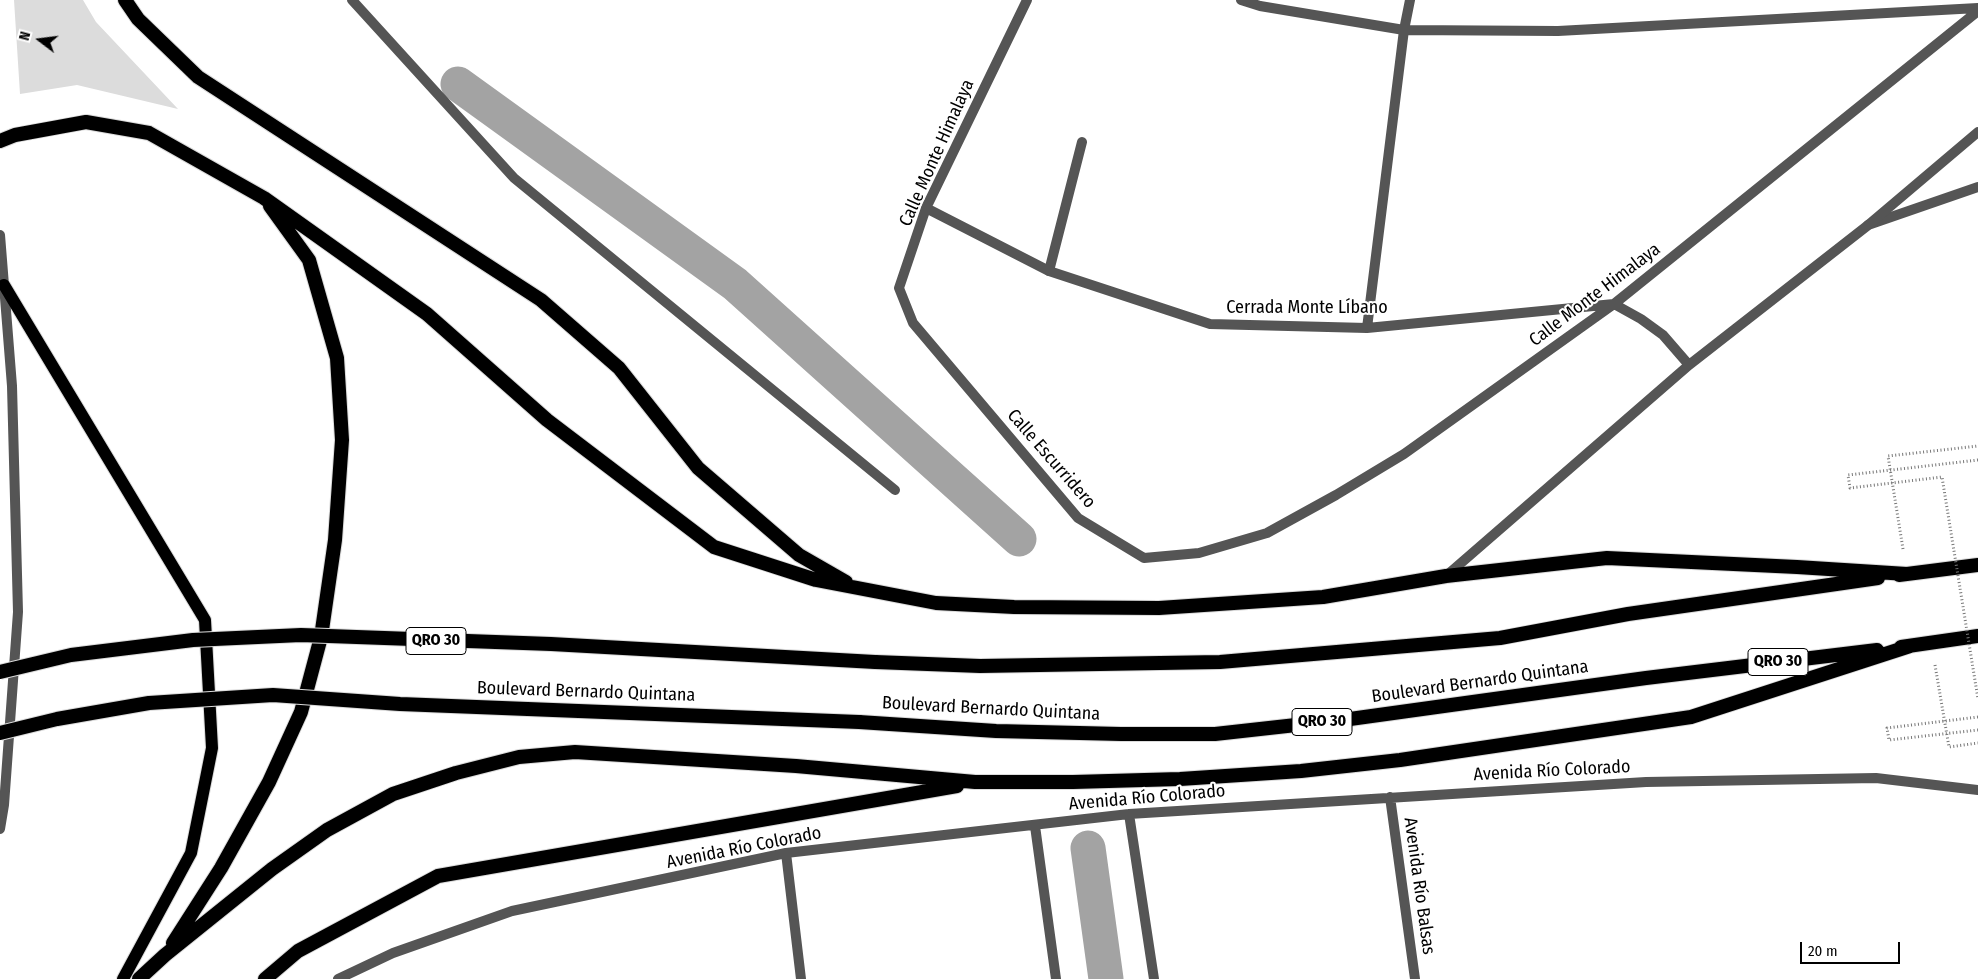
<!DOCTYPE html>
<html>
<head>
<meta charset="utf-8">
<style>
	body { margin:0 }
	#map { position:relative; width:1978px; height:979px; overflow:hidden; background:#fff; font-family:"Fira Sans Condensed",sans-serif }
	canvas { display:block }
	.north { position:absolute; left:15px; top:15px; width:50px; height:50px; -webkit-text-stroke:4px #fff; paint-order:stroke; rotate:285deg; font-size:14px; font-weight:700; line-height:20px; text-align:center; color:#000 }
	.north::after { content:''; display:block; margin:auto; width:18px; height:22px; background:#000; clip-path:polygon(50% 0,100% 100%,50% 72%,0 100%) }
	.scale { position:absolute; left:1800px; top:942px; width:100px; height:22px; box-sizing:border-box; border:2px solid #000; border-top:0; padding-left:6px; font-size:15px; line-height:18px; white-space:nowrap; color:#000; -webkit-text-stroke:4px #fff; paint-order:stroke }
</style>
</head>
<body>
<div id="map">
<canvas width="1978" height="979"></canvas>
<div class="north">N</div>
<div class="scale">20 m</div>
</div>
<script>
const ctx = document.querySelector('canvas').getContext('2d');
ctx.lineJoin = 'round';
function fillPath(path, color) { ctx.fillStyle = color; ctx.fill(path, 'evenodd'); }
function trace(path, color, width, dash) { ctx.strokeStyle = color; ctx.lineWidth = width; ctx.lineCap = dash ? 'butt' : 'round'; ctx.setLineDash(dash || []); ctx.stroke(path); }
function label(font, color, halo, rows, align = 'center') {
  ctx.font = font + ' "Fira Sans Condensed",sans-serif'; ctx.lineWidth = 4; ctx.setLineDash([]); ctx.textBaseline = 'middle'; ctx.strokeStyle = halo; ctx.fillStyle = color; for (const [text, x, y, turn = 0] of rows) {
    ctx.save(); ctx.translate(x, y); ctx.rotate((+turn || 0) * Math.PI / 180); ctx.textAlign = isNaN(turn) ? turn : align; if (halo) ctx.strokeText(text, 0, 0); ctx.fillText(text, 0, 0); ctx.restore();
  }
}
const green = new Path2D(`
	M14,0h69l13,22 82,87 -101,-24 -57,9z`);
const canal = new Path2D(`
	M458,84l277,200 284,255
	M1088,848l18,131`);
const path = new Path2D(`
	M1903,549l-15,-93 90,-10
	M1935,665l14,82 29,-4`);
const service = new Path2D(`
	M352,0l162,178 381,312
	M1868,225l110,-38
	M1049,271l33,-129`);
const minor = new Path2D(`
	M1027,0l-101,208 -27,80 14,35 165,195 66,40 55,-5 68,-20 69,-38 68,-41 210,-150 364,-293
	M1241,0l19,6 144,24 154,1 420,-23
	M926,208l123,63 161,53 157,4 247,-24 27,15 22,16 26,30
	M1367,328l37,-298 6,-30
	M1446,576l243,-211 178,-139 111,-94
	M1390,797l25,182
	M1129,814l25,165
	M1035,826l21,153
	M786,853l15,126
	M338,979l55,-26 119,-42 274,-58 343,-39 517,-32 230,-4 102,12`);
const tertiary = new Path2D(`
	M0,235l12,151 6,226 -14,193 -4,24`);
const primary = new Path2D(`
	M4,285l201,335 7,128 -21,105 -68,126`);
const trunk = new Path2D(`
	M125,0l13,19 60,58 343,223 78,68 79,100 101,87 47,27
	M0,141l15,-6 71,-13 63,11 115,65 163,116 120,106 167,127 102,33 120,23 78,4 145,1 164,-11 123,-21 161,-18 190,9 110,7
	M1899,575l79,-10
	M1901,647l77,-11
	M875,662l105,4 240,-4 280,-24 128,-24 250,-36
	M859,722l137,9 125,3h94l135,-15 296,-41 231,-28
	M173,943l48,-75 48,-86 32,-70 20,-75 14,-97 7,-100 -5,-82 -28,-98 -39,-54
	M139,979l26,-24 107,-86 55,-39 66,-36 63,-21 63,-16 56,-5 221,14 179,16h98l107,-3 121,-8 99,-11 291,-43 219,-71
	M265,979l33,-28 140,-75 519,-90`);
const pathBridge = new Path2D(`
	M1978,460l-130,15 2,13 92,-11 36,222
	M1978,717l-91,11 2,12 89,-10`);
const trunkBridge = new Path2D(`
	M0,672l71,-17 122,-15 108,-5 250,9 324,18
	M0,733l57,-14 92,-16 124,-8 127,9 459,18`);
const shields = [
	[436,641,60],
	[1778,662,60],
	[1322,722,60]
];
const shieldNames = [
	["QRO 30",436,641],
	["QRO 30",1778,662],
	["QRO 30",1322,722]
];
const streetNames = [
	["Calle Monte Himalaya",937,153,-66],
	["Calle Monte Himalaya",1595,295,-37],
	["Cerrada Monte Líbano",1307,308],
	["Calle Escurridero",1051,459,49],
	["Boulevard Bernardo Quintana",1480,682,-8],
	["Boulevard Bernardo Quintana",586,692,2],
	["Boulevard Bernardo Quintana",991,709,3],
	["Avenida Río Colorado",1552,771,-3],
	["Avenida Río Colorado",1147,798,-5],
	["Avenida Río Colorado",744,848,-11],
	["Avenida Río Balsas",1419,886,82]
];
fillPath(green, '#dcdcdc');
trace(canal, '#a3a3a3', 35);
trace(primary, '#dbdbdb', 14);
trace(trunk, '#dbdbdb', 16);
trace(path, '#777', 3, [1, 2.5]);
trace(service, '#555', 10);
trace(minor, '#555', 10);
trace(tertiary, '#555', 10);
trace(primary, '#000', 12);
trace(trunk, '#000', 14);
trace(trunkBridge, '#dbdbdb', 16, []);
trace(pathBridge, '#777', 3, [1, 2.5]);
trace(trunkBridge, '#000', 14);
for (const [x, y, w] of shields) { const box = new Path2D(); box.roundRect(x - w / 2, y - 13.5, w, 27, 4); ctx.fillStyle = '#fff'; ctx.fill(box); trace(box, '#000', 1); }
label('bold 16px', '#000', null, shieldNames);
label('18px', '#000', '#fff', streetNames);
</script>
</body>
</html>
